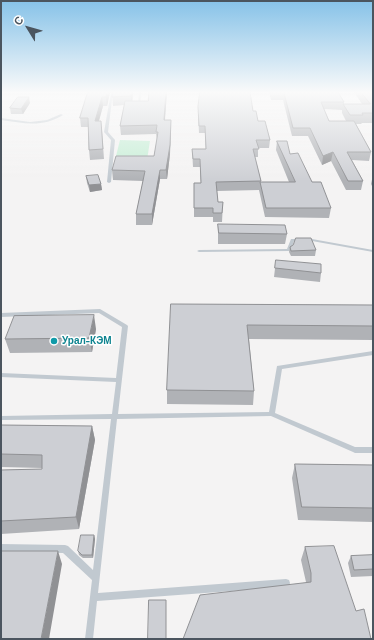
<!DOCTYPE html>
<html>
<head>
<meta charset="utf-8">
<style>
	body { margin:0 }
	#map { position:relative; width:374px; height:640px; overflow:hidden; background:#f4f3f3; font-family:Barlow,sans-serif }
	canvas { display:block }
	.frame { position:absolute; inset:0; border:2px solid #4b555f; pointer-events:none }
	.north { position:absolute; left:8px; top:8px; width:40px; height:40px; -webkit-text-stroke:3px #fff; paint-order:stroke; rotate:307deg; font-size:11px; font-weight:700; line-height:16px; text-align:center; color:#4b555f }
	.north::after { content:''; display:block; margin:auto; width:14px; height:18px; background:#4b555f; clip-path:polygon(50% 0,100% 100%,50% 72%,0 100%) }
</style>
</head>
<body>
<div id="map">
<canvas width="374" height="640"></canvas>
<div class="frame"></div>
<div class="north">С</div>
</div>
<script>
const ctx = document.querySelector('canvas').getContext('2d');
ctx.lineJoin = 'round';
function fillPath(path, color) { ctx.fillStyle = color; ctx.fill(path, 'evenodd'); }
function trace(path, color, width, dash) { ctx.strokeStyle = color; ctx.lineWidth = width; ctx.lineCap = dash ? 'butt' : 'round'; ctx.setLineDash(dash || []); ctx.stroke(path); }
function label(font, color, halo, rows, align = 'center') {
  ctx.font = font + ' Barlow,sans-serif'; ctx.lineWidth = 3; ctx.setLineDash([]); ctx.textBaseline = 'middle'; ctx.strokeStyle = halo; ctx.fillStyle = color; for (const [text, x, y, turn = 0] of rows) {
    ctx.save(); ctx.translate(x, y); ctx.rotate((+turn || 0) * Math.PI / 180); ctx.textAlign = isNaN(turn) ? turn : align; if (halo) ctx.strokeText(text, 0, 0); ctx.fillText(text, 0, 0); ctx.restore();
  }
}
const green = new Path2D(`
	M120,140l30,1 -3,19h-32z`);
const service = new Path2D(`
	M111,92h2l-5,40 7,8 -4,42 -2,1 -2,-1 4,-42 -7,-8z
	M139,92h2l-1,15 -1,1 -1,-1z
	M61,114l2,1c-21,13 -39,8 -62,5v-2l29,4 17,-2z
	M291,239h21l61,11v2l-61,-11h-18l-3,9 -2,1 -90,1 -2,-1 2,-1 88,-1z
	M100,309l27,16 1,1 -10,88 151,-2 8,-46 96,-15v4l-91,14 -7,44 80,34h18v6h-18l-2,-1 -82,-36 -154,3 -19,174 188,-14 3,1 1,3 -1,3 -3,1 -189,14 -4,38h-8l7,-59 -29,-27 -62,-1v-8l64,1 3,1 25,24 18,-151 -110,1v-4l111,-2 4,-32 -115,-5v-4l115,5 6,-51 -23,-14 -98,4v-4z`);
const wall = new Path2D(`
	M88,92h22l-3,14h-4l-4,15 3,10 2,28 -14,1 -1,-10 -1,-23h-7l-1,-9z
	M112,92h21l-1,9h16l1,-9h18l-2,28h6l-1,34 -3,25h-7l-8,46h-16v-11l7,-33 -30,-1 -1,-10 42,-14 3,-16 -1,-6 -35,1 -1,-9 4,-21 -11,1z
	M269,92h69l6,10v2h18l-8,-12h19v31h-11l-1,1h-5l15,28 -2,9 -17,-1 11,21 -2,9h-15l-15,-29 -9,4 -14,-29h-16l-9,-36h-12zM324,109l18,1v3l4,8h-17z
	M30,103l-7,11h-12l-1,-6z
	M253,111l5,10 12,19 -1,8h-11v9h-3l6,25h28l-13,-32 1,-9 13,13 22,28 19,26 -2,10 -64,-1 -6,-27 -42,1 1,11h5l-1,20h-9v-5h-19v-34h7l-1,-16h-7l-1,-18h14l-1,-16h-6l-1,-19z
	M373,175v13l-2,-4z
	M86,176l15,8 1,6 -12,2 -3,-9z
	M218,224l69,10 -2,10h-67z
	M290,247l26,3 -1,6h-24l-2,-4z
	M276,260l45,13 -1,9 -46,-5z
	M171,304l202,1v35l-124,-1 5,52 -1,14 -86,-1v-14z
	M96,329l-4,23 -82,1 -5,-14z
	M1,425l91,1 3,14 -16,89 -78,5v-64l41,-1v-1l-41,-1z
	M295,464l78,1v57l-75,-2 -6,-42z
	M94,535l1,4 -2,19h-10l-4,-3 -1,-4z
	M305,547l51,64 -50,-29 -5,-22z
	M373,555v21l-22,1 -3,-14 3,-7z`);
const shadedWall = new Path2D(`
	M107,92h3l-3,14 -1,-9z
	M132,92h1l-1,13 -1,-9z
	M166,92h1l-3,37v-9z
	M29,97l1,6 -7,11 -2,-5z
	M102,97l1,9 -7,25 -1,-10z
	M171,120l-1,34 -3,25 -1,-9z
	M333,152l-2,9 -9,4 1,-9z
	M160,170v9l-8,46v-11z
	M101,184l1,6 -12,2 -1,-7z
	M94,315l2,14 -4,23 -3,-14z
	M1,320l1,5 -1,4z
	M92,426l3,14 -16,89 -3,-12z
	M94,535l1,4 -2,19 -1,-3z
	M58,551l4,13 -13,75h-8z`);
const building = new Path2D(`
	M88,92h19l-1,5h-4l-7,24h6l2,28 -14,1 -1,-32h-8z
	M113,92h19l-1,4 -19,1z
	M149,92h17l-2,28h7l-1,25 -4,25h-6l-8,44h-16l9,-43 -33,-1 4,-14h38l4,-24h-2l1,-7 -37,1 5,-25h23z
	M200,92h50l3,19h3l2,10h7l5,19h-14l3,9h-6l8,32 -45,1 2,20h5l-1,11h-9v-5h-19v-25h7l-1,-24h-7l-1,-10h14l-1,-23h-6l-1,-19z
	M271,92h67l6,10h-23l8,19h25l17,31h-24l16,29h-15l-15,-29 -10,4 -13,-28h-17l-9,-35h-13z
	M361,92h12v21h-11l1,2h-13l-7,-11h27z
	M18,97h11l-8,12 -11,-1z
	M277,141h10l3,13 8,-1 14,29h9l10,26h-65l-6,-26h35z
	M98,175l3,9 -12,1 -3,-9z
	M218,224l67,1 2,9 -68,-1z
	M296,238h15l5,12 -25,1 -1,-4 3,-2z
	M276,260l45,4v9l-46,-5z
	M171,304l202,1v21l-126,-1 7,66 -87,-1z
	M94,315l-5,23 -84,1 9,-23z
	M1,425l91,1 -16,91 -75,4v-51l41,-1v-14l-41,-1z
	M295,464l78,1v43l-71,-1z
	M81,535h13l-2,20h-10l-4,-4z
	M334,546l22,65 8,-2 7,30h-188l17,-44 111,-13v-9l-6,-26z
	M1,551h57l-17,88h-40z
	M373,555v14l-19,1 -3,-14z
	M149,600h17v39h-18z`);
const markers = [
	[54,341,4,"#0f9aa8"]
];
const cultureNames = [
	["Урал-КЭМ",62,341]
];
fillPath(green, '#c5eed5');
fillPath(service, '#c1c9d0');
fillPath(wall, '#b0b2b6');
fillPath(shadedWall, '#909194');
fillPath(building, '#cdcfd4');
trace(building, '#909194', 1);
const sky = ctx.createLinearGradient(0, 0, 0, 181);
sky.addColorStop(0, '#86c2e8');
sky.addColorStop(0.51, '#fafafa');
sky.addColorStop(1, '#fafafa00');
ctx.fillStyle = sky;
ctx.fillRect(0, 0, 374, 181);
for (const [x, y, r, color] of markers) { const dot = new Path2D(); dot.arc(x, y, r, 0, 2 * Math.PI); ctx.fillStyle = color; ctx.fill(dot); trace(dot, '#fff', 1.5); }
label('bold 10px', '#0d838f', '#fff', cultureNames, 'left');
</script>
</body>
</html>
